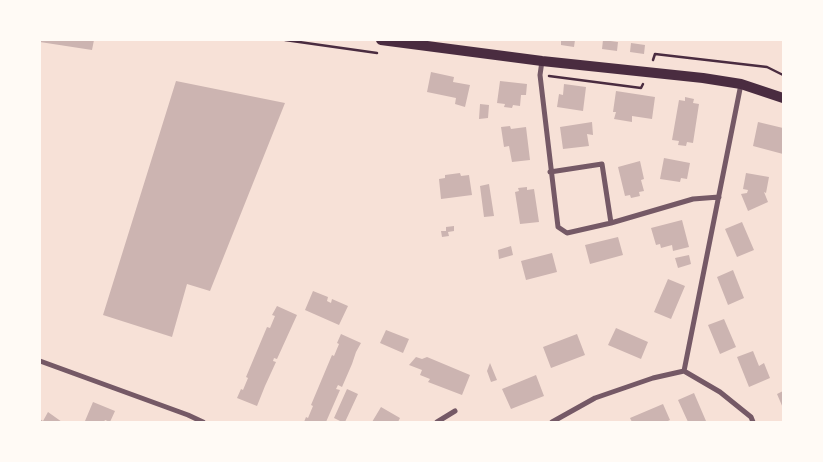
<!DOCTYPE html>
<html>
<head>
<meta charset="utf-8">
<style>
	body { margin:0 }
	#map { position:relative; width:823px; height:462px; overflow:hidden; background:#f7e1d7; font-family:"Fira Sans",sans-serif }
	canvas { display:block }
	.frame { position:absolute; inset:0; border:41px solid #fffaf5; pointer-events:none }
</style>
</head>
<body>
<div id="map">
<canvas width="823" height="462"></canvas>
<div class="frame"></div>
</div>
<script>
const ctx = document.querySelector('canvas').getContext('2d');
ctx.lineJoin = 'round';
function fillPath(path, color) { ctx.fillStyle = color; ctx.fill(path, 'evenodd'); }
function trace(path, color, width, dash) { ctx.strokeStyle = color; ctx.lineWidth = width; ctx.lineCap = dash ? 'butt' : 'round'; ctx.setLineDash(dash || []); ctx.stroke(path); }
const building = new Path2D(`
	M40,40h54l-2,10 -52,-8z
	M561,40h14l-1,7 -13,-2z
	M603,40l15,2 -1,9 -15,-2z
	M631,43l14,2 -1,9 -14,-2z
	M431,72l23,5 -1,5 17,3 -5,22 -10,-3 1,-6 -29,-6z
	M176,81l109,22 -75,188 -23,-7 -15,53 -69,-22z
	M500,81l27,3 -1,11h-5l-1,11 -7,-1 -1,3 -8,-1 1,-3 -8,-1z
	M564,84l22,3 -3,24 -26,-4 2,-13 4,1z
	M616,91l39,6 -3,22 -20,-3v6l-18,-3 2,-7h-3z
	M685,97l9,2 -1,4 6,1 -6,39 -6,-1 -1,4 -8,-1 1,-4 -7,-1 7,-40 6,1z
	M480,104l9,1 -1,13 -9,1z
	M592,122l1,13 -6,-1 2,12 -26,3 -3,-22z
	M758,122l25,6v26l-30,-8z
	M510,126l1,3 15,-2 4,33 -18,2 -3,-16 -5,1 -3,-20z
	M664,158l26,5 -3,16 -6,-1 -1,4 -20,-3z
	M640,161l4,18 -3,1 3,11 -5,1 1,4 -9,2 -1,-3 -5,1 -7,-29z
	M460,173l1,3 8,-1 3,20 -31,4 -2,-20 6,-1v-3z
	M746,173l23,4 -3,16 -2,-1 4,10 -20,9 -7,-17 6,-1 1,-3 -5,-1z
	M489,184l5,32 -10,1 -4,-31z
	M527,187v3l7,-1 5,33 -19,2 -5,-32 4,-1 -1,-3z
	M682,220l7,27 -16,4 -1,-6 -11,3 -1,-4 -4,1 -5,-17z
	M742,222l12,28 -17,7 -12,-28z
	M454,226v5l-6,1 1,4 -7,1 -1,-6h5v-4z
	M618,237l5,18 -33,9 -5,-19z
	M511,246l2,9 -14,4 -1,-9z
	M552,253l5,19 -31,8 -5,-19z
	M689,255l2,9 -13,4 -3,-10z
	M733,270l11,28 -16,7 -11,-28z
	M668,279l17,7 -14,33 -17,-7z
	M313,291l15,6 -1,4 4,2 1,-4 16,7 -9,19 -34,-15z
	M277,306l20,9 -20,44 -3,-1 -1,3 3,1 -11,24 -8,20 -20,-8 4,-9 2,1 5,-12 -2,-1 21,-50 3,1 5,-12 -3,-1z
	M724,319l12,28 -16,7 -12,-29z
	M616,328l32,14 -7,17 -33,-14z
	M386,330l23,9 -6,14 -23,-10z
	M341,334l20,9 -5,9 -4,12 -10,23 -4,-2 -2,4 4,1 -14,32h-22l2,-5 2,1 5,-12 -2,-1 21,-50 2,1 5,-12 -2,-1z
	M577,334l8,21 -34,13 -8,-21z
	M753,351l6,15 5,-3 6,15 -21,9 -12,-30z
	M416,357l6,2 5,-2 43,18 -8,20 -34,-13 2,-3 -10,-4 2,-5 -13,-5z
	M490,363l7,17 -6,2 -4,-11z
	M536,375l8,21 -33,13 -9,-20z
	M347,389l11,5 -13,28h-3l-8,-4z
	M783,391v17l-6,-14z
	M694,393l12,28 -2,1h-16l-10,-22z
	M93,402l22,9 -5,11 -5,-2 -1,2 -19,-1z
	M663,404l7,16 -4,2h-34l-2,-4z
	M381,407l19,11 -2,4h-26z
	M48,412l14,10h-22v-3l3,2z`);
const path = new Path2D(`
	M285,40l92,13
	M653,60l2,-6 112,13 16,8
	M549,76l92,12 2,-4`);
const minor = new Path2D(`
	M542,61l-2,14 18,152 9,6 44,-10 82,-24 26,-2
	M741,84l-57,287 36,21 31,25 2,5
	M550,172l52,-8 9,59
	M40,361l148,54 15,7
	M437,422l18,-11
	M552,422l43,-24 58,-20 31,-7`);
const secondary = new Path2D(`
	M381,40l161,21 161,17 38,6 42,14`);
fillPath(building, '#ccb4b1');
trace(path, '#4a2c40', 2.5);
trace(minor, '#755966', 5);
trace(secondary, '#4a2c40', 10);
</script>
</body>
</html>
